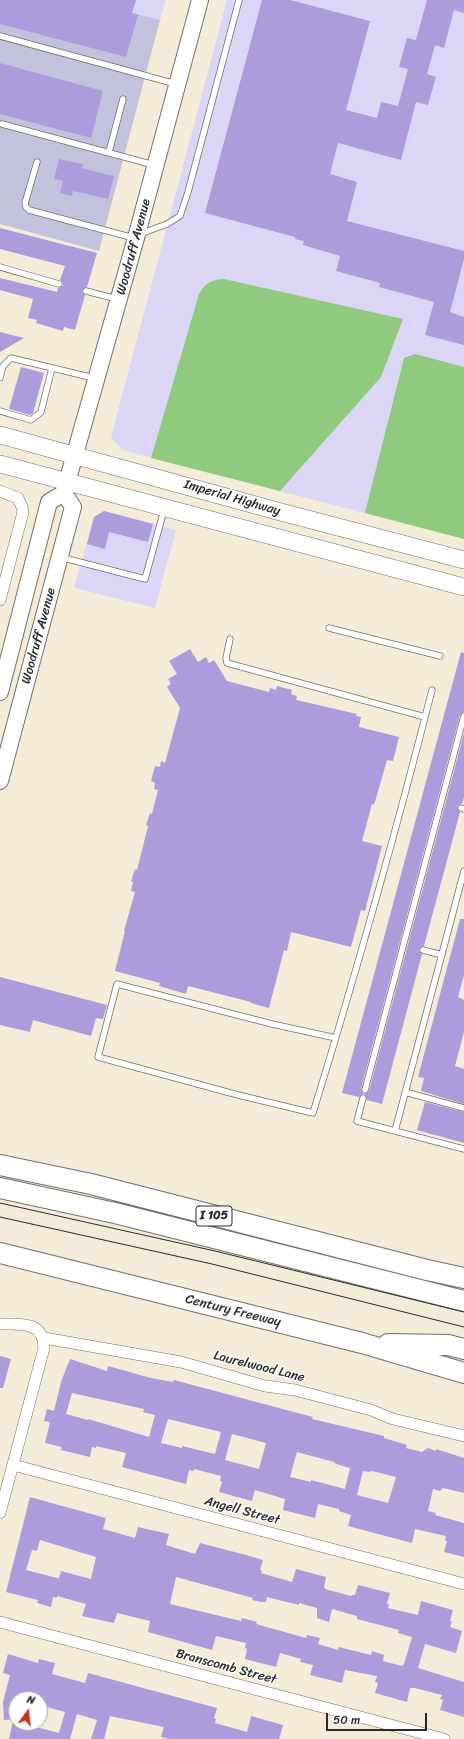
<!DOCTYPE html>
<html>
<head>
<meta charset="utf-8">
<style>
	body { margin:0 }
	#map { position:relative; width:464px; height:1739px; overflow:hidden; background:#f4ecd8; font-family:Sriracha,sans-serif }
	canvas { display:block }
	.north { position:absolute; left:8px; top:1691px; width:40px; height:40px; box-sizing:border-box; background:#fff; border:1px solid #aaa; border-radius:50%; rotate:15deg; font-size:11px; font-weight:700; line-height:16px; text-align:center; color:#2b2b2b }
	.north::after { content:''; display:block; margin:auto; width:14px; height:18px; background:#c8321e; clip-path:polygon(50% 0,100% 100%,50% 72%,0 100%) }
	.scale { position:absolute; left:326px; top:1713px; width:101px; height:18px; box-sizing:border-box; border:2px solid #2b2b2b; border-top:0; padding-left:5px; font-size:12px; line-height:14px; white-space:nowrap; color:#2b2b2b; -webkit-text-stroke:3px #fff; paint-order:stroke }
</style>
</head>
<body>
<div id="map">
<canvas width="464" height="1739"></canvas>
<div class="north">N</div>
<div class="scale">50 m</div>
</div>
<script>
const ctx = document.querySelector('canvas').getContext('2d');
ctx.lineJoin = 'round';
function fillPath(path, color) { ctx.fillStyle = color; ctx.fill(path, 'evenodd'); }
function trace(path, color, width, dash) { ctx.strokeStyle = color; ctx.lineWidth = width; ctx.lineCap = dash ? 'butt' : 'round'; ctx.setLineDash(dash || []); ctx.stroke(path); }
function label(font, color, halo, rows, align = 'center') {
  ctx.font = font + ' Sriracha,sans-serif'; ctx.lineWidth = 3; ctx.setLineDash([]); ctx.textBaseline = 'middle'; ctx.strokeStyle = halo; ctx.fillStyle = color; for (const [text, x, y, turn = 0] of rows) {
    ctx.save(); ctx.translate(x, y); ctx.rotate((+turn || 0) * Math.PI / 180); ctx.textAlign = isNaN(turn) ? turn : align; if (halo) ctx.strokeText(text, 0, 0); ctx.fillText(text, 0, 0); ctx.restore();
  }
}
const built = new Path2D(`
	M87,0h79l-6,20z
	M227,0h237v539l-342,-89 -11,-13z
	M104,511l72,19 -21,78 -81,-20 20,-71z`);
const industrial = new Path2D(`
	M0,0h87l73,20 -61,231 -99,-27z`);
const green = new Path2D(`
	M224,279l179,40 -22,58 -101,114 -129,-33 48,-164c7,-11 11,-14 25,-15z
	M415,354l49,13v172l-99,-26 39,-155z`);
const building = new Path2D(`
	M0,0h136l-4,13 6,2 -12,42 -126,-33z
	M262,0h28l80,21 -24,89 31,8 4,-16 17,4 10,-37 -9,-2 8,-29 9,2 11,-40h37v13l-10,-3 -10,38 -9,-3 -8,29 9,3 -8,28 -12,-3 -15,58 -63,-17 -8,31 27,8 -10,39 117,30v8l-14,53 14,5v28l-39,-10 9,-33 -55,-15 1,-4 -44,-12 4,-15 -37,-11 1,-4 -9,-2v-2l-90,-24z
	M0,63l103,28 -12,47 -91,-24z
	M59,159l24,5 -1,4 32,8 -6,23 -35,-8 -1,5 -12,-3 3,-12 -9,-2z
	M0,228l97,25 -10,34 -5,3v2l3,3 -10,35 -11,-3 -1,4 -27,-8 1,-3 -9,-2 5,-19 -33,-9v-12l57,14 1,-4 5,-2v-3l-3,-3 5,-14 -65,-17z
	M0,332l24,6 -24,14z
	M21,367l23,6 -11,40 -3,2 -21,-6z
	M104,511l49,13 -5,18 -39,-10 -4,17 -18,-5 7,-27z
	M190,649l8,13 8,-5 3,6 5,-3 13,21 42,11 1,-4 6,2 1,-4 15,4 -1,4 6,2 -1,4 61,14 -1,2 5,1 -2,10 40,10 -6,24 -6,-1 -8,28 -5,17 -2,-1 -10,37 20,5 -17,65 -4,-1 -10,37 -60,-15 -4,19 -3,-1 -15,58 -18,-5v-1l-63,-16 -2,8 -27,-8 1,-3 -45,-12 10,-40h-1l11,-39 -4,-1 2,-9 -2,-1 4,-12 2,1 11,-44 -2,-1 4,-12 2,1 6,-24 -4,-1 1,-6 -4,-2 4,-15 5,1 1,-6 4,2 15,-55 -13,-21 4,-3 -3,-5 9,-5 -8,-13z
	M461,652l3,1v59l-4,3 -99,374 2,5 -4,3 -17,-4z
	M464,733v64l-2,7 -4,1 -1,2 3,5 -36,134 -5,3v2l3,3 -40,150 -15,-4 -2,-6 4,-3z
	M460,919h4v56l-6,22 6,3v32l-9,34 9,3v35l-43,-13 3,-13 -6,-1z
	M0,977l107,28 -4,14 -7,-1 -5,18 -58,-16 -3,12 -30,-7z
	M425,1102l39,10v31l-47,-13z
	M0,1356l11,3 -8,29h-3z
	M70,1359l37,12 1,-5 43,12 22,4 1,-2 120,32 19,5 -1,2 72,17v2l23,7 -1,3 16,4 6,-4 8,3v-2l28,9v35l-21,-5 -3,3 -7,-2 -5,22 8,2 -1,2 29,8v34l-20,-5 3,-11h-2l1,-5 -31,-7 -3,14 -64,-17 3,-11 -12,-4v-2l-21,-5 -3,14 -32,-8 2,-11 -30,-9 -3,11 -33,-9 3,-10 -2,-1 1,-5 -27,-7v2l-5,-1 -3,14 -64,-17 4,-14 -30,-7v2l-4,-1 -2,10 -29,-7 1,-3 -17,-4 5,-21 -6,-1 3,-12 7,2 7,-29zM72,1393l72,16 -1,3 12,3 -6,22 -61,-18v1l-22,-6zM168,1419l53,13 -6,22 -33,-8v2l-21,-5zM232,1434l34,9 -7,26 -34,-9zM297,1452l37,10 2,2 14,4 -5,21 -34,-9v2l-21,-5zM363,1471l6,1 3,-1 24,6 -8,26 -31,-8z
	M30,1497l76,21 -3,11 32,9 3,-11 31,7 -3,11 29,9 5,-11 46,12 17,5 -3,10 2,1 -1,2 31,9 4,-13 30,8 -2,10 1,2 26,7 1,-1h3l3,-10 32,8 -3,11h2l-1,4 30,7 3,-14 32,9 -3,11h2l-2,6 12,4 -6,22 -31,-9 -7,24 46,14v35l-24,-7 3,-10 -3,-1 2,-4 -27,-7h-5l-3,14 -32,-9 3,-10 -3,-1 2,-6 -32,-6 -3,13 -32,-8 3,-10 -13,-3 1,-3 -21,-6 -4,14 -31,-8 2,-10 -2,-1 1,-5 -30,-7 -4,14 -64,-18 2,-11 -33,-8 -3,10 -32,-7 4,-12 -29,-8v2l-4,-1 -2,10 -14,-4 1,-3 -32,-8zM40,1540l56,17 -5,22 -30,-8 -2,7h-2l-31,-8 6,-20 5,1zM176,1577l77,21 -1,2 9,2h5l1,-5 32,8v-2l18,5v10l12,4 3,-13 25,7v3l42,11 -1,3 14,4 -8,27 -2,2 -19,-5 1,-6 -12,-4 -1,4 -32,-8 -1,3 -20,-6 2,-6 -13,-3 -1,3 -50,-14 1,-2 -15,-4 -1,3 -71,-17z
	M8,1654l30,9 1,-4 16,4 -3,11 33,9 3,-10 129,35 -3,10 2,1 -1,4 32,9 4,-16 32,9 -4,14h-110l-8,-2 3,-10 -54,-11 -6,23h-13l6,-19 -20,-6 -7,25h-61l4,-18 46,12 6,-21 -25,-7 2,-6h-26v20l-12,1 -1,-18 7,-27 -7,-2z`);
const lane = new Path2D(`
	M0,36l176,48
	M2,124l152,41
	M109,152l14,-53
	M37,162l-12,41 1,4 3,3 105,28
	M140,234l27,-10 13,-8 8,-24 51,-192
	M0,267l59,17
	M86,291l31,8
	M0,378l3,-12 8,-8 83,20
	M0,411l31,9 10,-8 11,-44
	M60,557l85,22 19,-69
	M329,628l111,28
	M230,639l-4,19 1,5 198,54
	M461,808l3,1
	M464,871l-69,260 69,18
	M423,950l19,5
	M336,1038l-64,-14 -155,-40 -19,73 140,38 75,18c43,-140 83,-281 119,-423
	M365,1090l99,-374
	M405,1092l59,16
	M363,1098l-6,23 38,10`);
const street = new Path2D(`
	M0,491l18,7 4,9 1,5 -23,88
	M0,1324c20,0 44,-3 44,24l-44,165
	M44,1338l137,24 84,24 30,4 76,20 22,9 71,17
	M13,1465l451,119
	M0,1622l444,117`);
const secondary = new Path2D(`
	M0,692l49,-190 15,-9
	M0,781l73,-274 -9,-14 72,-255 64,-238`);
const primary = new Path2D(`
	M0,435l277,76 187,49
	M0,464l464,123`);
const highway = new Path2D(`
	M0,1165l91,19 336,86 37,8
	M0,1188l115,25 349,88
	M0,1253l362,90 102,30
	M388,1344l60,1 16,4`);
const tram = new Path2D(`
	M0,1203l215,48 249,61
	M0,1217l212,47 252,63`);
const shields = [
	[214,1216,36]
];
const shieldNames = [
	["I 105",214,1216]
];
const streetNames = [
	["Woodruff Avenue",134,247,-75],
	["Imperial Highway",232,498,16],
	["Woodruff Avenue",39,636,-75],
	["Century Freeway",233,1311,14],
	["Laurelwood Lane",259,1367,14],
	["Angell Street",242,1511,15],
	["Branscomb Street",226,1667,15]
];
fillPath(built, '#dcd6f6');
fillPath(industrial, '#c2c2dc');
fillPath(green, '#8fca7e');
fillPath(building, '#ac9cdb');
trace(lane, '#716f68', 7);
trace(street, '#716f68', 12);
trace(secondary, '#716f68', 18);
trace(primary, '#716f68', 18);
trace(highway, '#716f68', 22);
trace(lane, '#fff', 5.5);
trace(street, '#fff', 11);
trace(secondary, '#fff', 16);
trace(primary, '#fff', 17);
trace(highway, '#fff', 20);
trace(tram, '#2b2b2b', 1);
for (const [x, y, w] of shields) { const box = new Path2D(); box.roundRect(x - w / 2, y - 10, w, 20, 3); ctx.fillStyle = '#fff'; ctx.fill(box); trace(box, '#2b2b2b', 1); }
label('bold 12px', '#2b2b2b', null, shieldNames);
label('13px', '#2b2b2b', '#fff', streetNames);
</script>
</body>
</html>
